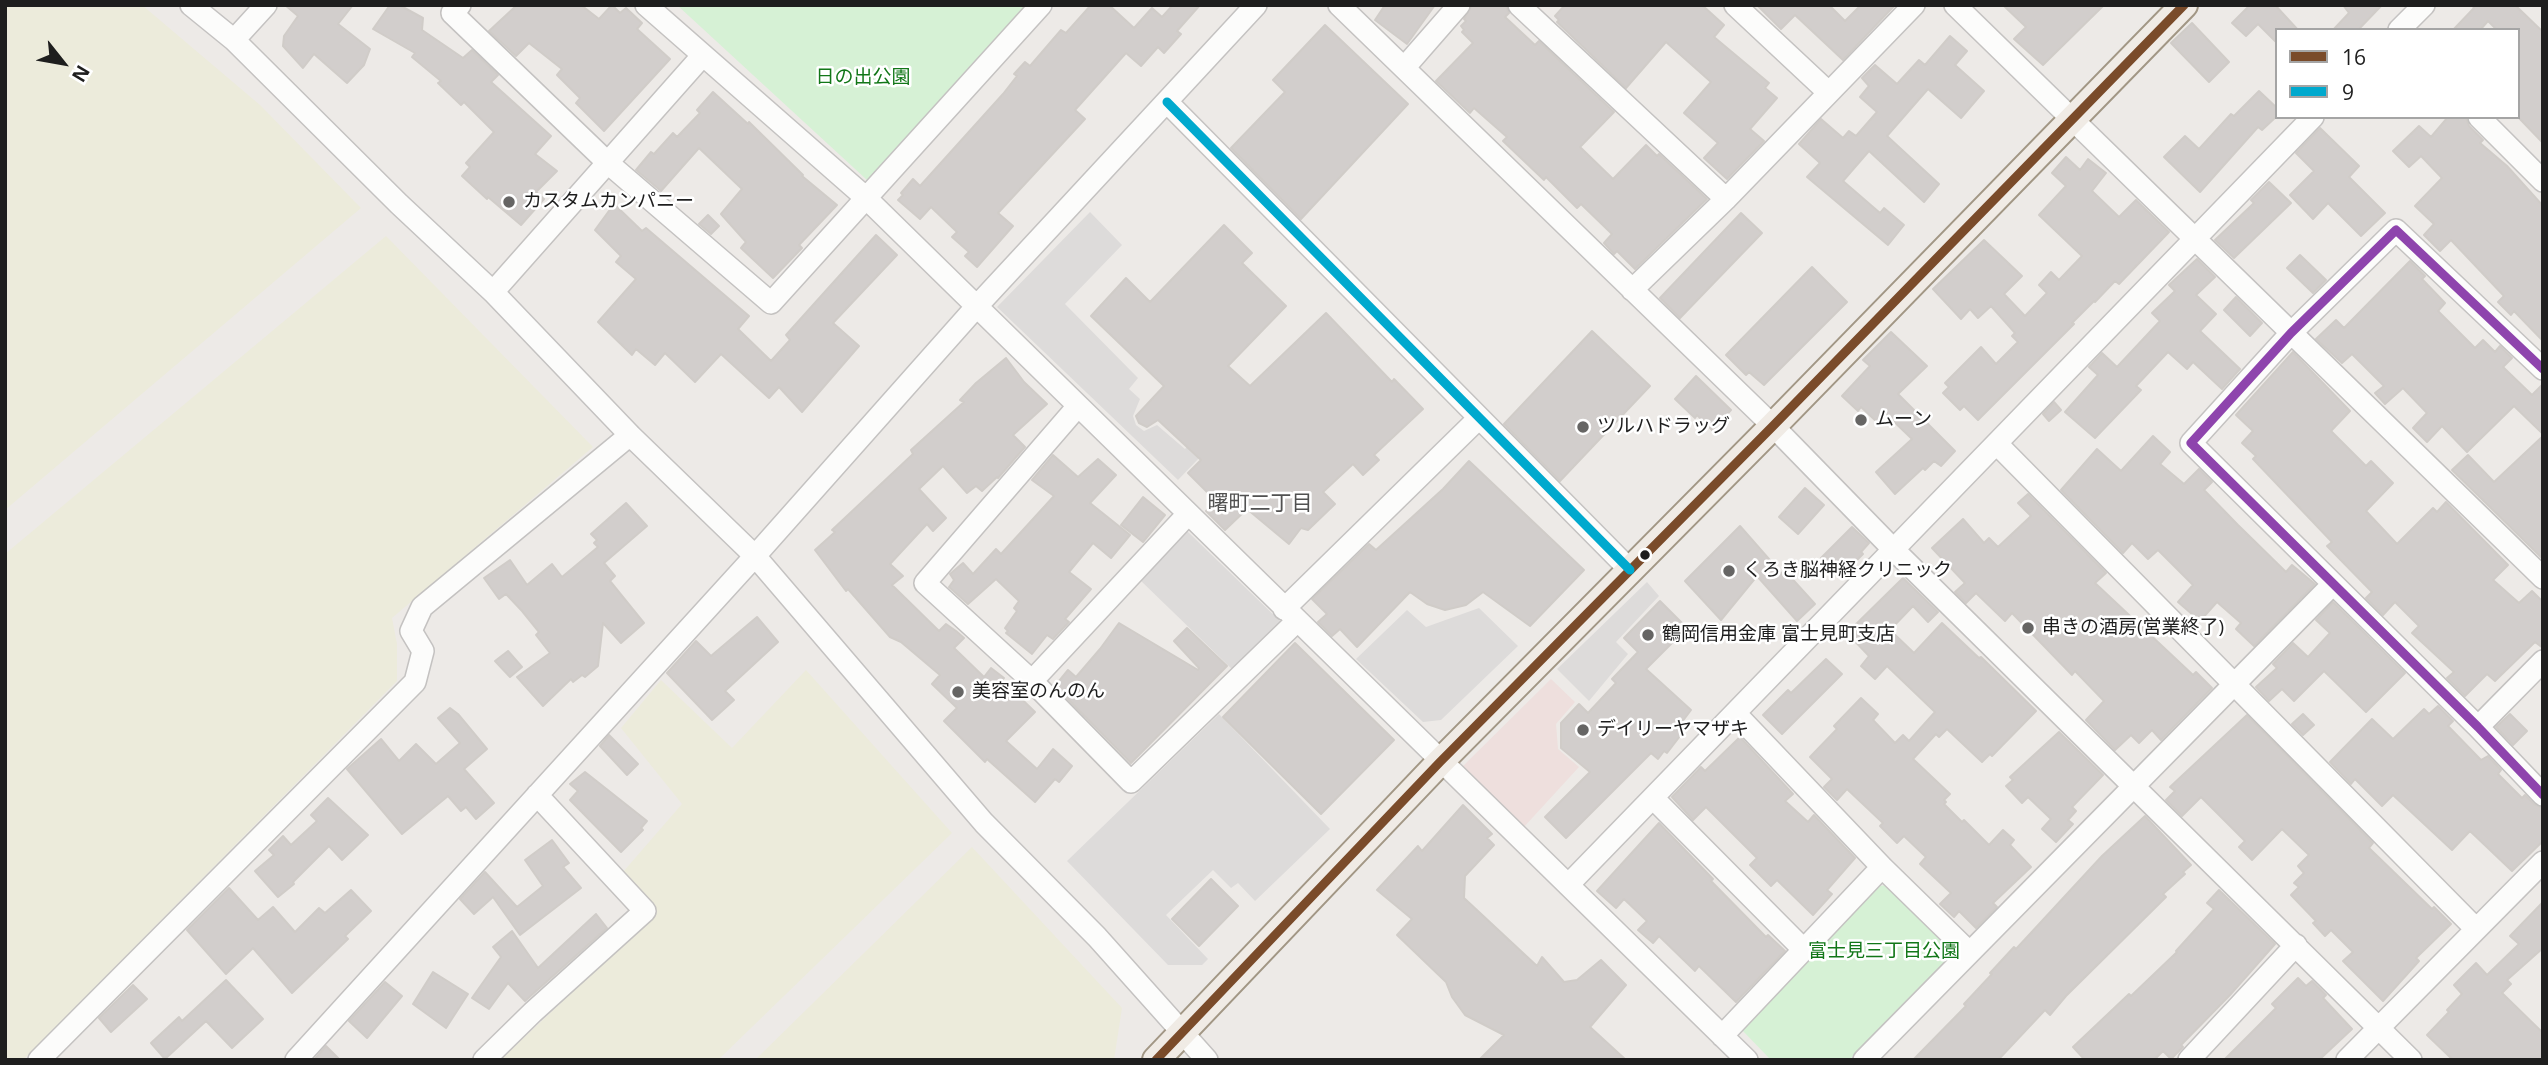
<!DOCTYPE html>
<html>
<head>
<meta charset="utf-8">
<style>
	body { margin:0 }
	#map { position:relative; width:2548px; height:1065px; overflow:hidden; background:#edeae7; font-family:"Open Sans",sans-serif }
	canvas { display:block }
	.frame { position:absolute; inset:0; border:7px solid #1e1e1e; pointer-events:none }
	.legend { position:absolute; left:2275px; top:28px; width:245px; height:91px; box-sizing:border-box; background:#fff; border:2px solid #a5a5a5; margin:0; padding:9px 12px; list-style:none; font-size:21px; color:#1e1e1e }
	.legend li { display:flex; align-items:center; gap:14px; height:35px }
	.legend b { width:35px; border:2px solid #a5a5a5 }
	.north { position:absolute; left:28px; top:28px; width:70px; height:70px; -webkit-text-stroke:5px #fff; paint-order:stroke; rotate:121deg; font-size:19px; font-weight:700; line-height:28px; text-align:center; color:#1e1e1e }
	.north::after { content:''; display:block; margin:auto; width:24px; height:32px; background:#1e1e1e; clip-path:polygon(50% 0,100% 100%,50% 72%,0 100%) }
</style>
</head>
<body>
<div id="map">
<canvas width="2548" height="1065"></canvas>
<div class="frame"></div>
<ul class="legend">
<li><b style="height:9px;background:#7a4b2a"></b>16</li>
<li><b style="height:9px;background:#00a9ce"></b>9</li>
</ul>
<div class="north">N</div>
</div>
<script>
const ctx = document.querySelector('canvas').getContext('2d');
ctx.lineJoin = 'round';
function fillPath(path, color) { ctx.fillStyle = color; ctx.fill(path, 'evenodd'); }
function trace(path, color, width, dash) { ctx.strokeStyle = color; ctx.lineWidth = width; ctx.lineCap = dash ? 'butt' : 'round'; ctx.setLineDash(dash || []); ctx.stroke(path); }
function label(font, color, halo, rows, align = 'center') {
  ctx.font = font + ' "Open Sans","Noto Sans JP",sans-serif'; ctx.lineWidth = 5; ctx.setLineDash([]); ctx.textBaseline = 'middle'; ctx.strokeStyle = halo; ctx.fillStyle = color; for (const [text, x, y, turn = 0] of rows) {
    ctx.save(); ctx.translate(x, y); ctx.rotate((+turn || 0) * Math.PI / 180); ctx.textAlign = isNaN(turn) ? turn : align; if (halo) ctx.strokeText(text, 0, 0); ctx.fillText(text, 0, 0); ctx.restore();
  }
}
const commercial = new Path2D(`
	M1551,679l24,23 -19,22 2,25 21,18 -56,61 -62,-60z`);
const farmland = new Path2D(`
	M5,5h137l118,100 101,103 -356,302z
	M386,236l207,211 -201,171 5,26v37l-374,379h-18v-506z
	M806,670l146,163 -234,227h-218l157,-147 -34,-41 59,-68 -61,-76 40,-48 71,68z
	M972,847l150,161 -8,52h-359z`);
const park = new Path2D(`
	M677,5h350l-160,175z
	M1891,885l60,62 -1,12 -101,101h-78l-31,-32 137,-142z`);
const parking = new Path2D(`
	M1090,212l32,33 -57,59 73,74 -9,11 11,10 -7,17 3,9 8,6 13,-6 28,24 48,-50 11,12 -66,69 -181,-173z
	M1187,531l96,93 -48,48 -95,-92z
	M1647,582l12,14 -43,46 12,12 -39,47 -32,-32z
	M1479,608l39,38 -77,74 -18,2 -67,-63 51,-49 19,17z
	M1219,714l111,115 -75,72 -17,-18 -7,5 -18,-18 -47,45 42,44 -6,6h-34l-101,-104z`);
const building = new Path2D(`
	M285,5h68l-15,19 32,25 -6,16 -17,18 -33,-29 -11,14 -20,-22 1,-10 14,-20z
	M390,5l11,1 22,12 -1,12 41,28 9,-8 26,25 -7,7 60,54 -16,18 22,17 -21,21 8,7 -23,26 -33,-28 -1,2 -25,-23 8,-9 -4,-4 28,-31 -30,-30 -3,3 -23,-22 3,-2 -29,-24 3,-4 -42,-24z
	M517,5h64l18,14 13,-14 8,8 6,-5 16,15 -5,6 33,30 -66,72 -28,-28 4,-5 -23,-23 5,-6 -33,-26 -13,13 -27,-25z
	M1091,5h18l25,23 18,-20 10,9 11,-12h27l-23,26 4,3 -17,19 -6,-6 -17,19 -15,-13 -51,57 10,9 -87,94 15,13 -36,41 -12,-11 4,-4 -17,-15 5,-5 -26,-25 -11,12 -22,-19 5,-5 -2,-2 12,-14 7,7 83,-92 14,-18 -3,-2 11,-12 5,4 31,-36 5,3z
	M1385,5h50l-28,39 -32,-24z
	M1472,5h34l3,8 -4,4 30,28 4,-4 75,71 -34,35 33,32 33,-34 11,11 2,-2 48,45 -72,70 -18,-18 -3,3 -10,-11 8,-9 -31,-30 -4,4 -31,-31 -2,3 -41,-39 4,-4 -33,-29 -4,5 -34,-32 37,-38 -11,-11 2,-2 -3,-4 5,-5 -2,-2z
	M1565,5h137l22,20 -10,12 55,46 -4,5 12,10 -27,31 14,12 -37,38 -23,-21 14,-15 -34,-30 27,-31 -45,-40 -40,46 -69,-66 2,-2 -4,-4z
	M1757,5h72l16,16 16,-16h34l-52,55 -48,-45 -14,14z
	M2003,5h101l-61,60 -29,-26 12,-12z
	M2250,5h25l23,25h-21v13l-19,-19 -12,12 -14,-13z
	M2343,5h39l-24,25h-25l16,-17z
	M2472,5h43l28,27v111l-25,-26v-87h-21l-9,-9 -8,9h-27l21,-22z
	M2192,23l37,39 -20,20 -38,-39z
	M1325,25l83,79 -107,115 -70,-71 54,-56 -12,-12z
	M1950,36l17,15 -12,14 29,26 -23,27 -33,-29 -41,47 52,48 -15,18 -55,-51 -26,30 37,32 4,-5 20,17 -16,20 -81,-68 13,-14 -21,-19 22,-25 22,19 6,-7 7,5 21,-24 -17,-15 9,-11 -7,-8 13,-13 22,19 22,-24 6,5z
	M2259,91l18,17v8l-15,14 -4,-3 -58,65 -36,-35 21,-21 14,13 32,-35 3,2z
	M713,92l35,32 1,-2 54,53 -1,1 35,29 -38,40 3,3 -29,30 -32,-30 5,-6 -25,-28 21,-25 -43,-41 -38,43 -25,-21 15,-18 3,2 19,-21 4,4 23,-24 -3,-3z
	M2448,117h18l3,9 14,14 -3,3 27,23 36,40v135l-29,-30 -3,4 -13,-13 6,-6 -53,-56 -11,11 -16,-16 10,-11 -19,-18 27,-28 -21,-22 -12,11 -16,-16 26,-25 12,11z
	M2320,128l39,38 -10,11 36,36 -24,23 -33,-33 -15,16 -23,-24 24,-24 -18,-18z
	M2066,157l14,13 8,-11 18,14 -14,18 27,26 17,-17 33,32 -50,52 -4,-3 -20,21 -1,-1 -22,22 2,1 -96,96 -14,-14 -4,4 -17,-17 6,-6 -4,-4 36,-36 15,17 22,-22 -6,-6 3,-3 -24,-27 -13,12 -8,-9 -9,10 -28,-30 51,-49 38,36 -18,18 21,22 22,-23 -8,-8 12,-13 8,8 23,-24 -43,-41 27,-29 -14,-13z
	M2269,182l22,21 -57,55 -19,-18 39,-37 -3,-3z
	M614,204l28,27 4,-3 103,88 -11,13 33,32 19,-21 -4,-5 90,-100 21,20 -64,68 26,23 -57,66 -23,-25 -10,11 -48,-44 -26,28 -30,-29 -10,12 -19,-16 -4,6 -34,-33 38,-43 -20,-17 5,-6 -26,-26z
	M1741,213l21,20 -82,85 -20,-20z
	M708,215l11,11 -8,8 -12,-10z
	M1224,225l28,28 -10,10 44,43 -58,60 22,20 76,-73 66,69 2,-3 29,30 -49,46 5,5 -16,15 -10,-11 -30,28 12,12 -27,26 -7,-2 -12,16 -42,-35 -22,21 -19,-19 10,-10 -28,-28 13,-13 -43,-40 -11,7 -8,-4 -3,-7 28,-30 -73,-70 35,-38 24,24z
	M2300,255l26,25 -13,13 -26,-25z
	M2197,259l18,18 -19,18 20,19 -16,17 40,38 -18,20 -29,-27 -6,7 -19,-17 -32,34 5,4 -46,48 -30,-26 33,-37 -9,-8 13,-14 15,14 43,-46 -8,-8 23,-22 -6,-6z
	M2410,261l15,15 -3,3 23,24 -7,8 37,37 8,-8 12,12 5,-6 12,12 -9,9 29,28 11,-11v50l-29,-28 -47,46 -25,-26 -15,16 -14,-14 14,-15 -24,-25 -18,16 -10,-11 9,-7 -32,-32 -10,9 -26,-24 20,-19 8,8z
	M1812,267l35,35 -83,83 -15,-13 -3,3 -20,-20z
	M2236,297l26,26 -12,13 -26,-26z
	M1592,331l58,55 -90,95 -56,-57z
	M1891,332l36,34 -29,28 57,57 -14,15 -7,-5 -9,9 -2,-2 -28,26 -19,-22 36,-33 -27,-26 -8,9 -16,-15 -3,4 -16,-15 28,-30 -7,-6z
	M2293,352l57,59 -19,20 35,35 5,-5 22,22 -27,28 31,33 36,-36 4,4 9,-10 62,63 -15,15 26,23 13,-12 11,11v46l-8,-6 -40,39 -8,-7 -22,22 -18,-18 7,-6 -42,-39 7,-7 -24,-24 -12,13 -17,-17 6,-6 -45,-46 5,-4 -79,-83 3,-3 -14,-13 11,-12 -17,-16z
	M1006,358l18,24 23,22 -34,31 12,12 -27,31 -1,-1 -15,14 -6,-5 -9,7 -24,-27 -24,23 27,29 -13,13 -6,-7 -37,40 13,12 -11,9 47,46 7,-7 10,7 8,7 -10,10 30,29 7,-9 13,10 -2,2 33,32 -29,29 31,28 16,-20 19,17 -13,16 -4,-3 -20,23 -48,-43 -2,3 -41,-41 13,-13 -25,-24 8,-9 -39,-33 -11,-5 -42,-48 -2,2 -31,-41 20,-18 -3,-2 81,-76 -2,-4 53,-48 -4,-2 16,-17z
	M1696,376l35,34 -19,20 -15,-15 -2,3 -20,-19z
	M2054,402l7,8 -12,11 -6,-7z
	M2153,436l17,16 -10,12 24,20 15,-15 13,13 -8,8 34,35 48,47 6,-7 23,19 -61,62 -18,-17 5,-6 -24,-21 -17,19 -22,-19 15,-17 -35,-35 -10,9 -16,-16 -9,10 -62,-63 36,-41 24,22z
	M2543,436v123l-91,-89 16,-15 26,27z
	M1053,455l25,22 20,-18 18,16 -26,28 40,32 -19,23 -18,-15 -24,29 22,17 -26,30 4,3 -16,17 -6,-4 -15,19 -26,-21 2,-2 -3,-3 12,-17 -3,-3 5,-7 -23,-22 -28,25 -19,-17 5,-7 -4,-6 13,-11 10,11 23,-25 5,5 53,-58 -22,-16z
	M1469,461l115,109 -54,56 -47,-34 -17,13 -21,5 -18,-6 -17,-12 -53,55 -17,-18 -8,7 -14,-14 9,-8 -15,-15 57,-55 7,6 67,-61z
	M1805,488l19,17 -26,29 -19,-17z
	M2028,494l78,79 -11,10 98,92 3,-3 16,16 -51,52 -9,-10 -13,13 -8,-8 -16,15 -29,-30 18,-19 -29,-30 -3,4 -60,-62 -7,8 -29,-28 -10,10 -11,-11 10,-9 -33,-35 31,-29 21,24 5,-5 9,9 33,-31 -13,-13z
	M1143,497l22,18 -22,27 -22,-17z
	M626,503l21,23 -43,37 11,13 -5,5 34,42 -23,20 -18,-20 -5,43 -13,11 -3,-2 -9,7 -2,-3 -28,27 -26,-29 33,-24 -14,-18 3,-3 -17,-21 -16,-17 -7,5 -15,-21 26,-18 17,25 25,-21 10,13 36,-30 -4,-4 3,-3 -6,-6z
	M1740,526l43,49 3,-3 29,32 -18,17 -40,-45 -36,44 -36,-39z
	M1852,527l17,16 -8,9 2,2 -23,23 -19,-19z
	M1903,578l35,34 -10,10 -15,-16 -23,24 24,23 28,-30 37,35 2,-1 55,54 -44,45 -2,-2 -8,8 -35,-33 -8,8 -3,-3 -23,25 37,35 -6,6 2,2 -2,2 18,18 2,-2 25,25 14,-15 11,10 -4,5 21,22 -38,36 4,4 -21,21 -17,-17 -5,6 -14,-13 11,-11 -31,-29 6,-7 -22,-21 -7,7 -17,-17 3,-3 -36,-34 -10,11 -13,-13 8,-8 -22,-22 27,-28 -3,-3 27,-28 17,16 -5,6 22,23 8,-8 6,6 26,-29 -48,-46 -12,13 -14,-13 8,-10 -22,-23z
	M1660,601l27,27 -41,41 45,41 -9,12 5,5 -20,26 -3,-2 -6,8 -7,-6 -85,85 -21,-21 45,-45 -29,-24v-25l18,-19 9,9 28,-30 -4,-4 26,-27 -14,-14z
	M2333,602l72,71 -39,39 -42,-41 -30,30 -12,-12 -13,12 -13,-14 21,-19 -4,-4 20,-21 15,14 22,-24 -14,-13z
	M757,617l21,25 -53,49 9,9 -22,20 -45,-47 29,-32 15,15z
	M1119,623l79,47 1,-2 -25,-27 13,-13 40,38 -96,97 -76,-77 13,-16 8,7 24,-28z
	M1295,643l99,97 -73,74 -98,-97z
	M508,651l14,16 -12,10 -15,-16z
	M1826,659l16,15 -60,60 -19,-19 25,-25 3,3z
	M2438,706l15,15 -5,5 33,34 7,-4 13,14 -3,4 24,24 3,-3 9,9 9,4v33l-31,30 -42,-40 -18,19 -59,-55 -11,11 -27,-27 -4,5 -21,-22 42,-43 21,20 31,-30 5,5z
	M450,708l8,6 29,35 -23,20 30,34 -18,16 -10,-12 -5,4 -13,-15 -46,38 -55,-65 34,-30 18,22 17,-17 20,20 24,-21 -22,-25z
	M2303,714l11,11 -11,10 -11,-11z
	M2510,714l17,17 -14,14 -17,-18z
	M2247,715l126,128 -4,5 63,61 2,-2 17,17 -35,34 3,3 -36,40 -40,-40 10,-9 -22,-22 -6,6 -12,-13 3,-2 -25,-26 8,-8 -5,-4 10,-10 -6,-7 11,-11 -27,-26 -30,31 -13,-13 6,-6 -44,-44 -19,19 -16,-16 9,-9 -5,-4z
	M2059,732l44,43 -31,32 4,4 -8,9 5,4 -17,18 -14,-13 9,-10 -23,-22 -6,6 -16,-17 7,-6 -3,-3z
	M609,735l29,29 -11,11 -27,-29z
	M1740,737l53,57 -8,7 23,21 6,-7 41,43 -28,32 5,4 -19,21 -36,-35 -6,6 -21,-21 7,-7 -51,-51 -13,13 -21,-23 29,-30 4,4z
	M585,772l62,49 -6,7 2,2 -22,22 -51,-52 8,-9 -8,-7z
	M328,798l40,37 -26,25 -13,-14 -36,36 1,2 -16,13 -23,-26 19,-16 -5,-5 14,-14 8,9 26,-24 -6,-6z
	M1463,805l29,29 -5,4 7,7 -29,31 -1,22 73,68 5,-9 22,25 13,-2 24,-20 25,25 -36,42 36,33h-147l25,-25 -39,-20 -13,-18 -6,-15 -49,-47 15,-16 -35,-29 41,-44 4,5z
	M2145,816l46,49 -8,7 2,2 -22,20 3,3 -100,99 -16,19 -5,-5 -47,50h-85l53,-54 -2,-2 28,-30 -2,-1 24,-26 2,2 86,-93z
	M1659,823l54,56 -2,2 55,56 2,-2 17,16 -49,51 -37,-36 -4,5 -36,-35 -6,7 -15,-13 9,-9 -23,-22 -8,9 -19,-17z
	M552,840l17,23 -6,4 18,21 -61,47 -27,-38 -19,17 -14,-15 25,-27 32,35 26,-21 -18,-26z
	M1211,879l27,27 -39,40 -27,-27z
	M229,888l29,32 15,-13 22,25 24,-24 6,5 26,-23 20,21 -26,25 3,3 -56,54 -39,-45 -27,26 -39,-44z
	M2219,890l56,54 -45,51 -49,50 2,2 -12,12 -8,-8 -9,9h-69l-12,-13 56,-53 2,2 46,-44 -1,-1 38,-42 -7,-6z
	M2543,902v46l-36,32 4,4 -9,9 41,40v27h-90l-26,-25 22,-23 -2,-2 15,-16 -8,-9 22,-22 11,12 32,-31 -9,-8z
	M596,914l11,14 -82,73 -17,-18 -19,26 -17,-11 29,-41 -8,-10 19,-16 26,37z
	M433,972l35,22 -22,34 -33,-24z
	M2298,978l8,8 6,-5 14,14 -3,3 29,31 -33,31h-95l52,-52 -4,-4z
	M226,980l37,39 -31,29 -26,-27 -41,38 -14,-16 28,-26 3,4z
	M385,982l17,14 -35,42 -18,-17z
	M133,985l14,14 -36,33 -12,-14z
	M326,1046l14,14h-26z`);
const minor = new Path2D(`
	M191,5l43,35 165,164 94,88 137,143 125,121 229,267 113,114 110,123
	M460,5l-8,8 156,150 163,140 270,-298
	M646,5l219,192 882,863
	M1339,5l434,421 121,124 517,510
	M1519,5l207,194
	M1735,5l93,87
	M1955,5l588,573
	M2399,30l25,-25
	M234,40l32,-35
	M1404,68l55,-63
	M1167,102l463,468
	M2479,117l64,64
	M1632,290l94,-91 188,-194
	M493,292l210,-237
	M2543,369l-147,-139 -105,103 -100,110 287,284 65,68
	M1078,406l-153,177 107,98 99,101 166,-161
	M1997,444l479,485
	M1284,609l195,-191
	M1032,681l156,-167
	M1735,713l147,154 87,85
	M2478,727l65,-66
	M1653,798l151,152
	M1568,885l745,-768
	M1722,1036l160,-169
	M39,1060l376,-378 8,-31 -12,-20 11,-24 208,-172
	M296,1060l459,-504 222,-250 279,-301
	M484,1060l49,-48 112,-101 -108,-116
	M1864,1060l469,-476
	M2189,1060l107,-115
	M2347,1060l196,-198`);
const major = new Path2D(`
	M1156,1060l284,-298 333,-336 411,-421`);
const bus1 = new Path2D(`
	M1156,1060l284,-298 333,-336 411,-421`);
const bus2 = new Path2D(`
	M1167,102l463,468`);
const bus3 = new Path2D(`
	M2543,369l-147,-139 -105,103 -100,110 287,284 65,68`);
const markers = [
	[509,202,7,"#666564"],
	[1861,420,7,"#666564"],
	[1583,427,7,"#666564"],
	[1645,555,6,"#1e1e1e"],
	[1729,571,7,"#666564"],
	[2028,628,7,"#666564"],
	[1648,635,7,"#666564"],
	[958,692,7,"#666564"],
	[1583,730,7,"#666564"]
];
const parkNames = [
	["日の出公園",863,78],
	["富士見三丁目公園",1884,952]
];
const poiNames = [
	["カスタムカンパニー",523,202],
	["ムーン",1875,420],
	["ツルハドラッグ",1597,427],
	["くろき脳神経クリニック",1743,571],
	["串きの酒房(営業終了)",2042,628],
	["鶴岡信用金庫 富士見町支店",1662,635],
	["美容室のんのん",972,692],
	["デイリーヤマザキ",1597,730]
];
const neighbourhoodNames = [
	["曙町二丁目",1260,504]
];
fillPath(commercial, '#eedfdd');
fillPath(farmland, '#ecebdb');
fillPath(park, '#d6f1d5');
fillPath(parking, '#dddbda');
fillPath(building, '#d2cecc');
trace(building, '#d0ccc8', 2);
trace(minor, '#c4c2c1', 24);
trace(major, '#a29785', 30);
trace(minor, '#fcfcfb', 21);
trace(major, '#f0ebe5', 26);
trace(bus1, '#7a4b2a', 9);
trace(bus2, '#00a9ce', 9);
trace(bus3, '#8e44ad', 9);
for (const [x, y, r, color] of markers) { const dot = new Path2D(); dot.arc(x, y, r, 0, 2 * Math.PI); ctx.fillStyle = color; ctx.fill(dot); trace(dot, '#fff', 2.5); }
label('19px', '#127718', '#fff', parkNames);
label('19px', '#1e1e1e', '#fff', poiNames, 'left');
label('21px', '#515151', '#fff', neighbourhoodNames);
</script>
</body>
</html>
